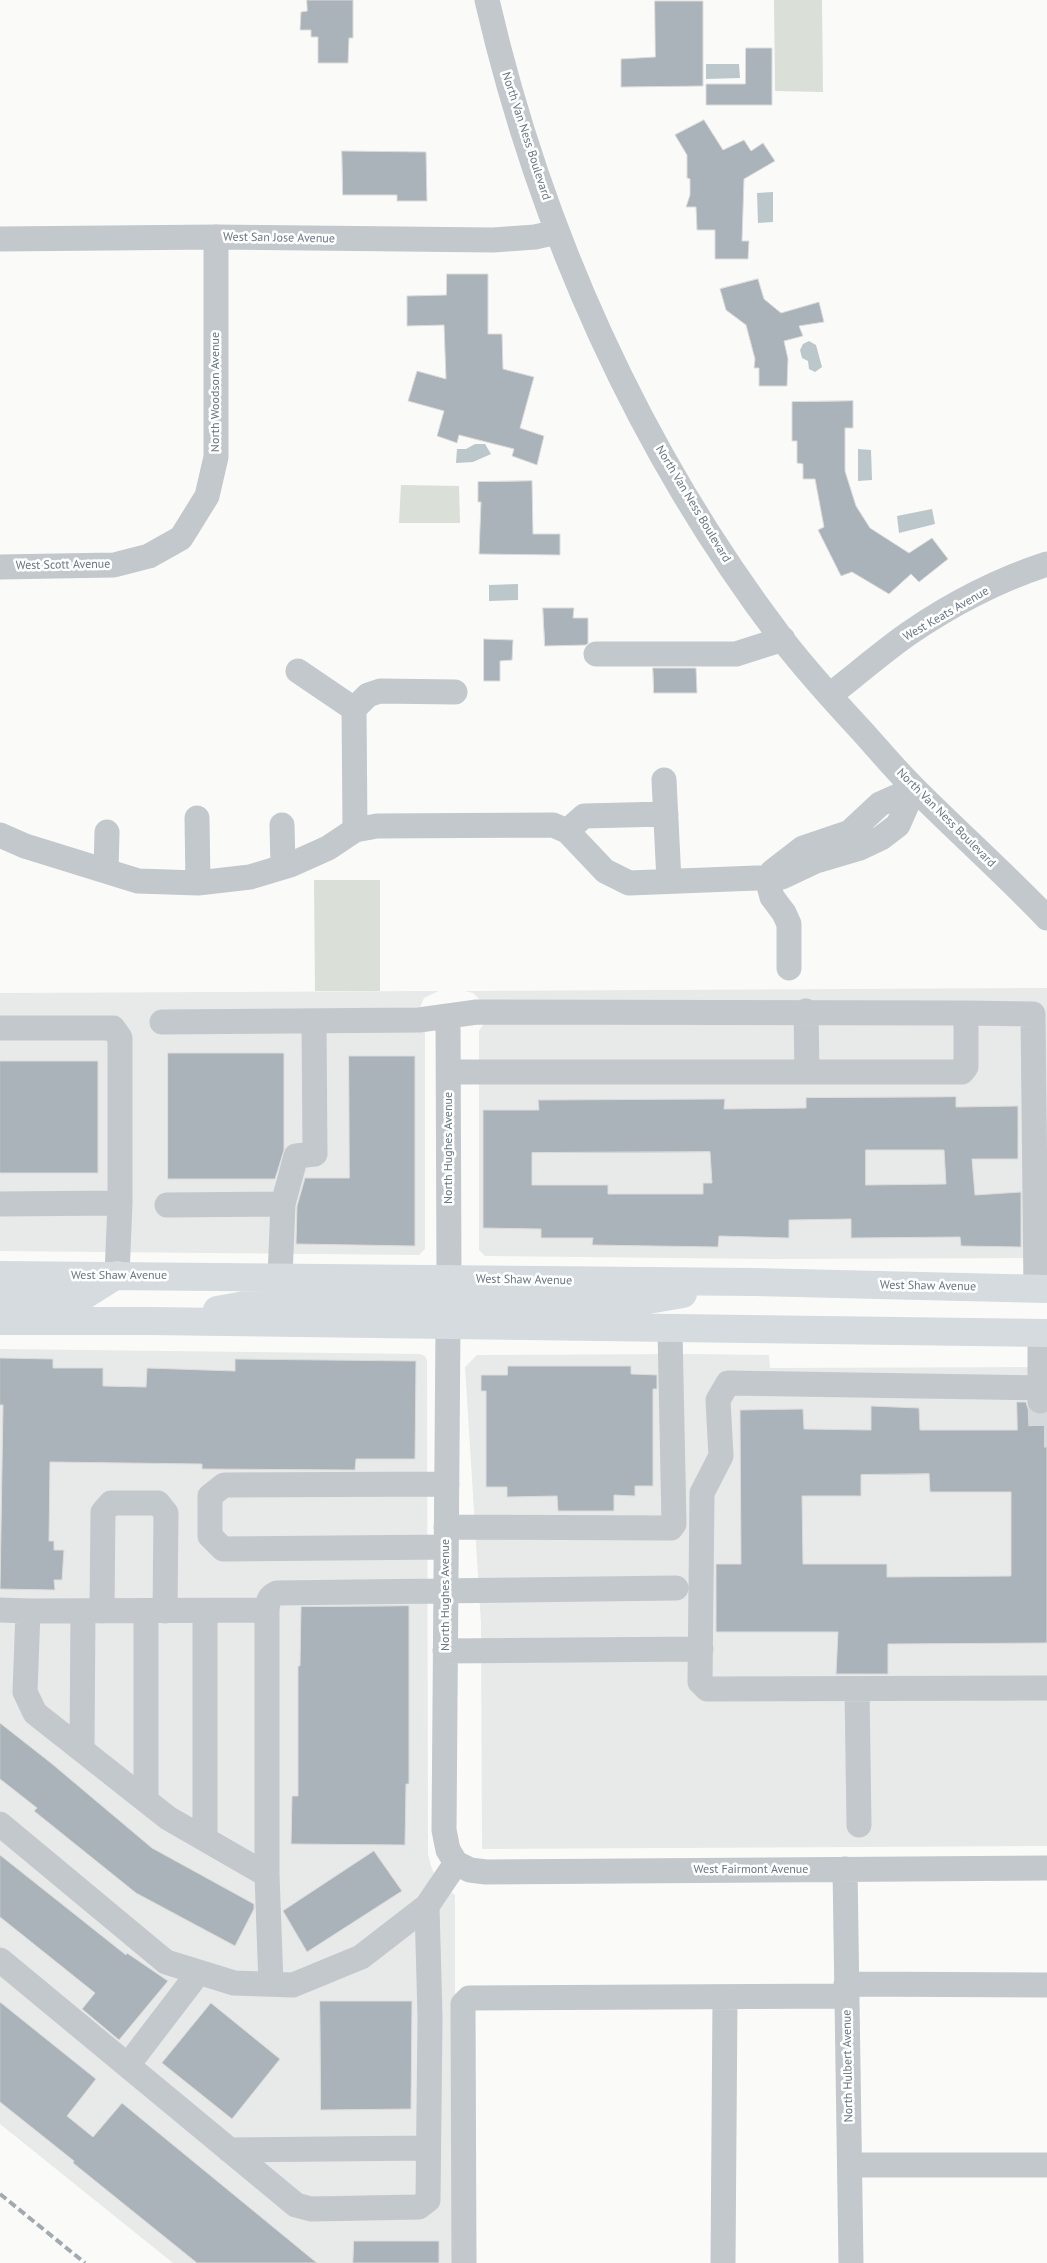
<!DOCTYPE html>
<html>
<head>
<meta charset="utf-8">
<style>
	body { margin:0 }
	canvas { display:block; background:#fafaf8 }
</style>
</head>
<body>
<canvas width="1047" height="2263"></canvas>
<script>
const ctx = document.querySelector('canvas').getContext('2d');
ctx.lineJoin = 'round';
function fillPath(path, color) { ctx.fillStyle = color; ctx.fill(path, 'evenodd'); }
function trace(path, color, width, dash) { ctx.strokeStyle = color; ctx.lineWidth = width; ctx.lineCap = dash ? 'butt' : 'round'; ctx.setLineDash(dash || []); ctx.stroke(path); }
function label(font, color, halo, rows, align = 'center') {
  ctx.font = font + ' "PT Sans",sans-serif'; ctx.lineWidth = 5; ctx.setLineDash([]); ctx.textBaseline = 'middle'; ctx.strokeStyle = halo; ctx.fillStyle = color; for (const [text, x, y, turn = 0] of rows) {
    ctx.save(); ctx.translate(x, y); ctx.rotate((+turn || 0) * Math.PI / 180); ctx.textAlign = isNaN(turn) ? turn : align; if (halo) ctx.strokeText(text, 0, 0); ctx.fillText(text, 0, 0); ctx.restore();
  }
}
const built = new Path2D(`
	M1047,988v270l-278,1 -284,-3 -6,-6v-219l6,-9 -1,-18 -11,-11 -8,-2z
	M439,991l-15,7 -6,14 7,19v218l-6,6 -419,-4v-258z
	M0,1349l420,5 5,2 2,5 1,493 3,12 5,12 9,10 10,7v368h-282l-173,-139z
	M691,1354l78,1 1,13 277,-1v479l-565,3 -1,-225 -16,-257 12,-12z`);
const green = new Path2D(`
	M774,0h48l1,92 -48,-1z
	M401,485l58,1 1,37h-61z
	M314,880h66v111h-65z`);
const water = new Path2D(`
	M706,64h33l1,14 -34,1z
	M773,192v30l-15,1 -1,-30z
	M809,341l7,4 6,22 -7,5 -6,-3 -1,-8 -6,-3 -2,-8 3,-6z
	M475,444h10l6,10 -18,8 -17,1 1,-14h9z
	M858,449l13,1 1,30 -14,1z
	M932,509l3,15 -36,9 -2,-17z
	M518,584v16l-29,1v-16z`);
const building = new Path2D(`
	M307,0h46v38h-4l-1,25h-30v-26h-7v-7h-11l1,-18 6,-1z
	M655,1h48v85l-82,1v-28l34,-2z
	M746,48h26v57h-66v-21h39z
	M704,120l19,30 21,-10 7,11 12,-8 12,18 -31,18 -2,62h7l-1,18h-33v-29h-18l-1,-23h-10l4,-12v-16l-3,-1v-23l-12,-20z
	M342,151l84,1 1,49h-30v-6h-54z
	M447,274h41v60h14l1,35 31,8 -14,51 24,8 -7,29 -25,-9 2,-7 -55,-14 -2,8 -20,-7 7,-25 -36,-10 9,-30 29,8 -2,-54 -37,1v-30l39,-1z
	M758,279l6,20 17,14 38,-11 5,20 -25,4 4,10 -19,5 4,18 -1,27h-28v-18h-5l1,-9 -9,-34 -20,-15 -6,-21z
	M853,401v27h-8v43l11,35 14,22 39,25 23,-15 16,21 -29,23 -8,-8 -22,20 -37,-22 -11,4 -23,-46 6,-3 -9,-48h-12v-15l-6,-1v-22h-5v-39z
	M532,481l1,53h27v21l-81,-1 2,-52h-3v-20z
	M543,608h31l-1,10h15v25l-2,2 -41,1z
	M484,639l29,1 -1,20 -12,1v20h-16z
	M653,668h43l1,25h-43z
	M168,1053h116v97l-9,29h-107z
	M349,1056h66v190l-119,-2 1,-38 8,-28h44z
	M0,1061h98v112h-98z
	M956,1097v10l62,-1v53h-46l3,36 46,-3v55l-60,-1 -1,-9 -109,1v-19l-62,1v18l-70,-2 -1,11 -126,-2 1,-7h-52v-9l-58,-1v-118h56l-1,-10 187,-1 -1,10 82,-1v-10zM866,1150h78l2,34 -80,1zM710,1152l2,31h-9v11h-95v-9h-76v-32z
	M0,1358l53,1v9h50v18l43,1 1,-19 88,3v-12l181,2 -1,98h-59l-1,11 -153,-1v-5l-152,-2 -1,79h5v9h10l-2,30h-8l1,10 -55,-1 3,-184h-3z
	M508,1366h123v8l26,1v14h-4v97h-18v10l-21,-1v16h-56l-1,-15 -50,1v-10h-21v-96h-5v-16h26z
	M1017,1402h9l2,7 5,5 7,1 7,-2v230l-159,1v30h-52l2,-42h-122v-68h25l-1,-154 63,-1 1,20 67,1v-24l48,2 1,22h97zM929,1474l1,18h81v84l-124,1v-13h-84l-1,-68h59v-21z
	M409,1606v178h-3l-1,61 -114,-1 1,-48h6v-130h2l1,-59z
	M0,1723l51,40 101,85 102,56v5l-19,37 -99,-53 -102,-82 3,-3 -37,-29z
	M374,1851l28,40 -95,61 -24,-41z
	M0,1855l126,100 1,-2 41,28 -49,59 -37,-31 13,-16 -95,-76z
	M320,2001h92l-1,108 -90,1z
	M0,2002l96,77 -29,37 26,21 29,-34 195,160h-120l-124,-100 1,-2 -74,-59z
	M211,2003l69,56 -48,60 -70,-56z
	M354,2241h85v22h-86z`);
const minorTunnel = new Path2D(`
	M1040,1401l1,34h6`);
const minor = new Path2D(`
	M487,0c53,230 152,451 295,639 25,32 52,62 79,91 19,21 36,42 56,61 43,43 88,83 130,127
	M0,239l216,-2 277,3 42,-3 22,-5
	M0,567l114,-2 35,-9 32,-18 26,-42 9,-39v-220
	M596,654h140l47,-15
	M298,671l56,38
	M830,695c26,-20 51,-42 78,-61 42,-29 90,-54 139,-70
	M664,780l5,101
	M197,818l1,65
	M282,825l1,42
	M355,830l-1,-121 14,-14 12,-4 75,1
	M567,831l17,-15 82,-2
	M0,835l25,11 113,35 60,2 52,-6 40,-12 38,-17 27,-18 22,-4 176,-1 14,6 38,40 24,12 153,-6 34,-16 44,-13 21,-10 17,-13 16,-36
	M106,871l1,-39
	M772,872l31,-24 47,-16 30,-28 34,-15
	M767,878l5,19 12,16 5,11v44
	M806,1011l1,61
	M448,1016l1,263
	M162,1022l257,-2 58,-8 489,1
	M0,1028h113l7,10v165l-3,72
	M449,1072h513l4,-5v-54l67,1 3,275
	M0,1204l120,-1
	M283,1204l13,-48 19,-2 -1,-132
	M167,1205l116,-1 -3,73
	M448,1325l-4,505 4,20 8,13
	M1040,1333v68
	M1047,1388l-319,-5 -10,17 3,56 -19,37 -2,189 7,7 340,-1
	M446,1527l225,1 3,-4 -4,-194
	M446,1547l-223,2 -13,-13v-40l14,-11 223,-1
	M0,1610l28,1 -3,81 10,21 133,105 99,57v-265c1,-9 2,-14 10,-17l399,-5
	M28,1611l239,-1
	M102,1611l1,-99 8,-9h47l8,10 -1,98
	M445,1651l256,-2
	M857,1689l2,136
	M82,1749l1,-138
	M146,1800v-189
	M0,1824l166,138 68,21 59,2 68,-28 66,-51 29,-43
	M205,1839v-228
	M456,1863l14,7 16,2 561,-4
	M845,1869l6,394
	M267,1875l4,109
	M0,1960l296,245 15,4 108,-2 9,-7 2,-183 -3,-111
	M846,1984l201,1
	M128,2065l71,-93
	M229,2150l199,-2
	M851,2165h196
	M464,2263l-1,-259 6,-6 378,-2
	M723,2263l2,-265`);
const major = new Path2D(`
	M0,1275l754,7 293,7
	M0,1296l82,1 35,-22
	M217,1310l39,-7 169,1 17,-6 7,-19
	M0,1321h151l896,12
	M448,1325l7,-15 17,-10 170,1 41,-7`);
const rail = new Path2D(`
	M0,2194l85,69`);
const streetNames = [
	["North Van Ness Boulevard",526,136,72],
	["West San Jose Avenue",279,238,1],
	["North Woodson Avenue",216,392,-90],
	["North Van Ness Boulevard",693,504,59],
	["West Scott Avenue",63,565,-1],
	["West Keats Avenue",946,614,-30],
	["North Van Ness Boulevard",946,818,45],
	["North Hughes Avenue",449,1148,-90],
	["West Shaw Avenue",119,1276],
	["West Shaw Avenue",524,1280,1],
	["West Shaw Avenue",928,1286,1],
	["North Hughes Avenue",446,1595,-90],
	["West Fairmont Avenue",751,1870],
	["North Hulbert Avenue",848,2066,-91]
];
fillPath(built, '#e8e9e9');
fillPath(green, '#dadfd7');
fillPath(water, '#bbc7cb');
fillPath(building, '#aab3b9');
trace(building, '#dcdcda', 1);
trace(minorTunnel, '#d5d9db', 25, [25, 12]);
trace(minor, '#c3c8cc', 25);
trace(major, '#d6dbdf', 28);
trace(rail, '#a2aab0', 4, [8, 4]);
label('12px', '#657683', '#fff', streetNames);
</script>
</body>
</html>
